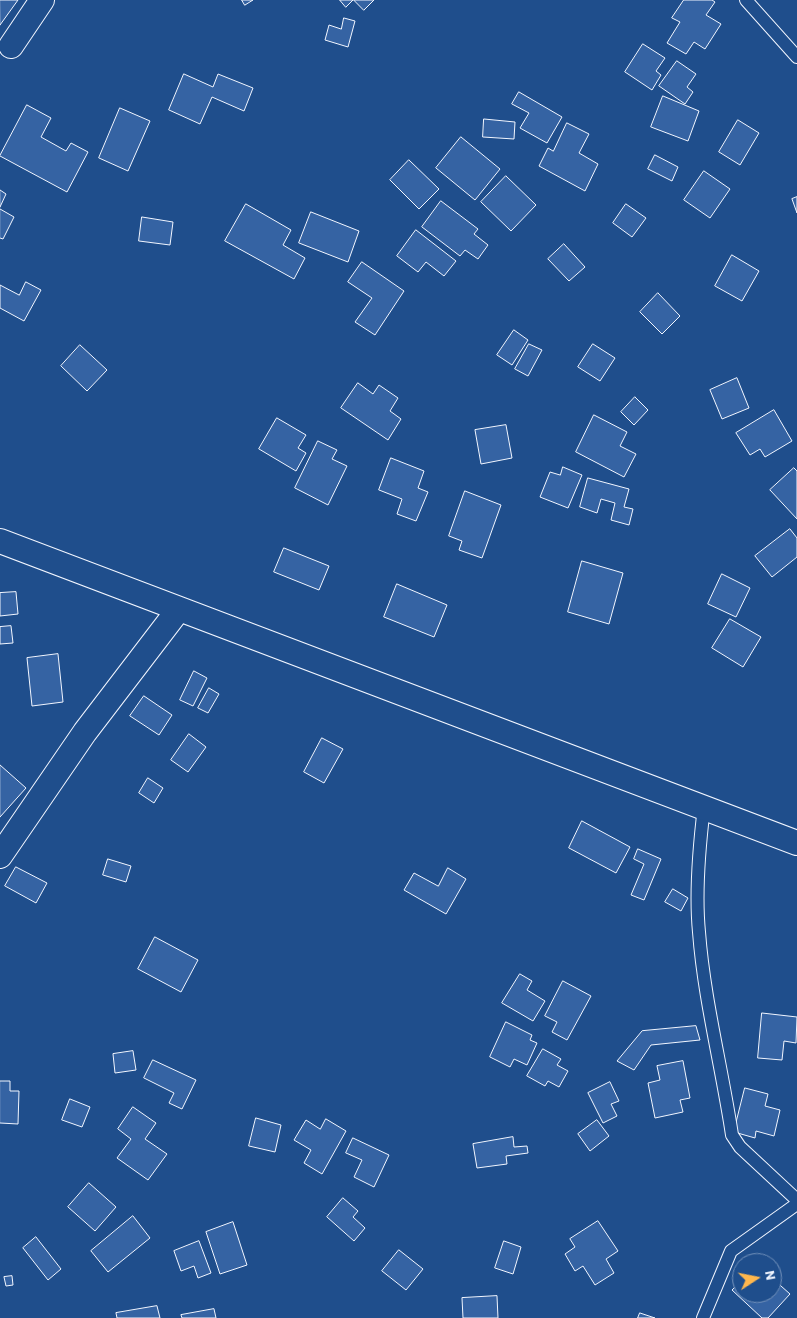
<!DOCTYPE html>
<html>
<head>
<meta charset="utf-8">
<style>
	body { margin:0 }
	#map { position:relative; width:797px; height:1318px; overflow:hidden; background:#1f4e8c; font-family:Barlow,sans-serif }
	canvas { display:block }
	.north { position:absolute; left:732px; top:1253px; width:50px; height:50px; box-sizing:border-box; background:#1f4e8c; border:1px solid #7391ba; border-radius:50%; rotate:79deg; font-size:14px; font-weight:700; line-height:20px; text-align:center; color:#f2f6ff }
	.north::after { content:''; display:block; margin:auto; width:18px; height:22px; background:#ffb74d; clip-path:polygon(50% 0,100% 100%,50% 72%,0 100%) }
</style>
</head>
<body>
<div id="map">
<canvas width="797" height="1318"></canvas>
<div class="north">N</div>
</div>
<script>
const ctx = document.querySelector('canvas').getContext('2d');
ctx.lineJoin = 'round';
function fillPath(path, color) { ctx.fillStyle = color; ctx.fill(path, 'evenodd'); }
function trace(path, color, width, dash) { ctx.strokeStyle = color; ctx.lineWidth = width; ctx.lineCap = dash ? 'butt' : 'round'; ctx.setLineDash(dash || []); ctx.stroke(path); }
const building = new Path2D(`
	M0,0h18l-18,25z
	M242,0h11l-8,5z
	M340,0h13l-7,7z
	M354,0h20l-10,10z
	M684,0h28l3,2 -9,13 15,9 -16,25 -11,-7 -8,12 -19,-11 13,-21 -8,-4z
	M344,18l11,3 -7,26 -23,-7 4,-15 12,4z
	M643,44l22,14 -9,13 5,4 -9,15 -27,-18z
	M677,61l19,13 -9,13 6,5 -8,12 -26,-18z
	M184,74l29,13 5,-13 35,14 -9,23 -32,-14 -12,27 -31,-14z
	M519,92l43,25 -15,26 -27,-15 9,-15 -17,-9z
	M663,96l36,15 -11,30 -37,-14z
	M27,105l24,13 -10,19 25,14 5,-8 17,9 -21,40 -67,-36z
	M120,108l30,13 -22,50 -29,-13z
	M484,119l31,3 -1,17 -31,-2z
	M738,120l21,13 -19,32 -21,-13z
	M567,123l22,11 -10,19 19,11 -13,27 -46,-25 9,-18 5,3z
	M461,137l39,32 -25,31 -39,-32z
	M655,155l23,12 -6,14 -24,-12z
	M409,160l30,29 -20,20 -29,-29z
	M704,171l26,18 -20,29 -26,-18z
	M506,176l30,29 -25,26 -30,-29z
	M0,190l6,4 -6,13z
	M797,197v16l-5,-14z
	M441,201l37,28 -4,5 14,11 -10,14 -13,-9 -5,6 -38,-29z
	M246,204l45,26 -8,15 22,13 -11,21 -69,-38z
	M626,204l20,14 -14,19 -19,-14z
	M0,209l14,8 -11,22 -3,-1z
	M311,212l48,19 -11,31 -49,-19z
	M142,217l31,5 -3,23 -31,-4z
	M416,230l40,31 -12,15 -18,-14 -8,10 -21,-16z
	M564,244l21,23 -16,14 -21,-22z
	M732,255l27,16 -17,30 -27,-15z
	M362,262l42,29 -29,44 -20,-13 17,-24 -24,-16z
	M26,282l15,8 -17,31 -24,-13v-23l19,10z
	M658,293l22,23 -18,18 -22,-22z
	M514,330l14,10 -16,25 -15,-10z
	M529,344l13,6 -14,26 -13,-7z
	M593,344l22,14 -15,23 -22,-14z
	M80,345l27,25 -20,21 -26,-25z
	M737,378l12,30 -27,11 -12,-29z
	M358,383l15,11 6,-9 19,13 -8,13 11,8 -13,21 -47,-32z
	M635,397l13,13 -14,15 -13,-13z
	M774,410l18,31 -27,16 -5,-8 -10,6 -14,-22z
	M594,415l33,17 -7,14 16,8 -12,23 -48,-25z
	M277,418l29,17 -8,13 8,5 -10,18 -37,-22z
	M506,425l6,33 -31,6 -6,-34z
	M318,441l19,9 -5,9 15,7 -19,39 -33,-17z
	M391,458l33,13 -6,17 10,4 -12,29 -19,-7 5,-15 -23,-9z
	M563,467l19,8 -14,33 -28,-11 10,-25 10,3z
	M794,468l3,3v48l-27,-29z
	M588,478l41,11 -5,18 9,2 -4,16 -18,-5 4,-17 -14,-4 -4,14 -17,-6z
	M465,491l36,14 -19,53 -23,-8 3,-9 -13,-5z
	M790,529l7,9v19l-25,20 -17,-21z
	M284,548l45,18 -10,24 -45,-18z
	M582,561l41,12 -14,51 -41,-12z
	M722,574l28,14 -14,29 -28,-13z
	M397,584l50,21 -13,32 -50,-20z
	M16,592l2,22 -18,2v-23z
	M730,619l31,18 -18,30 -31,-19z
	M11,626l2,17 -13,1v-17z
	M58,654l5,48 -31,4 -5,-48z
	M194,671l13,7 -14,28 -13,-6z
	M209,688l10,6 -11,19 -10,-5z
	M144,696l28,19 -13,20 -29,-19z
	M189,734l17,13 -18,25 -17,-12z
	M322,738l21,11 -19,34 -20,-11z
	M0,765l26,23 -26,29z
	M148,778l15,10 -9,15 -15,-10z
	M582,821l48,26 -14,26 -47,-25z
	M638,849l23,10 -17,41 -13,-5 13,-31 -10,-5z
	M108,859l23,7 -5,16 -23,-7z
	M16,867l31,16 -11,20 -31,-17z
	M448,868l18,11 -20,35 -42,-24 10,-17 24,13z
	M673,889l15,9 -7,13 -16,-9z
	M155,937l43,23 -17,32 -43,-23z
	M520,974l12,7 -5,9 18,11 -12,20 -31,-18z
	M563,981l28,15 -24,44 -15,-8 5,-10 -12,-6z
	M762,1013l35,4 -1,26 -12,-2 -2,19 -24,-2z
	M506,1022l26,13 -2,5 7,3 -10,22 -13,-6 -4,8 -20,-10z
	M696,1026l4,14 -49,5 -17,25 -17,-9 25,-30z
	M543,1049l18,10 -4,6 11,6 -9,16 -11,-6 -3,5 -18,-10z
	M133,1051l3,19 -21,3 -2,-19z
	M153,1060l43,20 -14,29 -13,-6 5,-10 -30,-15z
	M683,1061l7,37 -10,2 3,12 -28,6 -7,-35 12,-3 -3,-14z
	M0,1081h10v10h9l-1,33 -18,-1z
	M610,1082l9,19 -8,3 6,12 -14,7 -15,-30z
	M745,1088l23,6 -3,12 15,4 -6,26 -18,-5 -1,7 -21,-6z
	M70,1099l20,8 -8,20 -20,-7z
	M133,1107l23,16 -11,16 22,15 -19,26 -31,-22 14,-19 -13,-10z
	M256,1118l25,7 -6,27 -26,-6z
	M326,1119l20,12 -24,43 -18,-11 7,-13 -17,-10 12,-20 14,9z
	M597,1120l12,16 -19,15 -12,-17z
	M513,1137l1,10 13,-1 1,7 -22,3 1,8 -30,4 -4,-24z
	M353,1138l36,17 -15,32 -20,-10 8,-17 -16,-7z
	M89,1183l27,24 -21,24 -27,-24z
	M343,1198l15,13 -5,6 12,11 -11,13 -27,-24z
	M133,1216l17,22 -42,34 -17,-21z
	M598,1221l20,30 -12,8 8,14 -19,12 -12,-19 -8,5 -10,-17 10,-7 -5,-8z
	M233,1222l14,43 -27,9 -14,-42z
	M36,1237l25,32 -13,11 -25,-32z
	M199,1241l12,32 -13,5 -4,-12 -13,5 -7,-20z
	M504,1241l17,6 -8,27 -18,-6z
	M399,1250l24,19 -17,21 -24,-19z
	M12,1276l1,9 -7,1 -2,-9z
	M772,1278l18,16 -22,24h-6l-30,-28 10,-10v13h30z
	M497,1296l1,22h-35l-1,-20z
	M157,1306l3,12h-43l-1,-5z
	M214,1309l2,9h-34l-1,-3z
	M640,1313l15,5h-17z`);
const lane = new Path2D(`
	M746,0l51,57
	M704,807c-5,41 -9,84 -5,125 5,67 23,136 33,203l8,12 57,53
	M703,1318l28,-67 66,-47`);
const street = new Path2D(`
	M11,46l31,-46
	M0,541l797,302
	M0,856l85,-124 94,-123`);
fillPath(building, '#3563a3');
trace(building, '#f2f6ff', 1);
trace(lane, '#f2f6ff', 14);
trace(street, '#f2f6ff', 26);
trace(lane, '#1f4e8c', 12);
trace(street, '#1f4e8c', 24);
</script>
</body>
</html>
